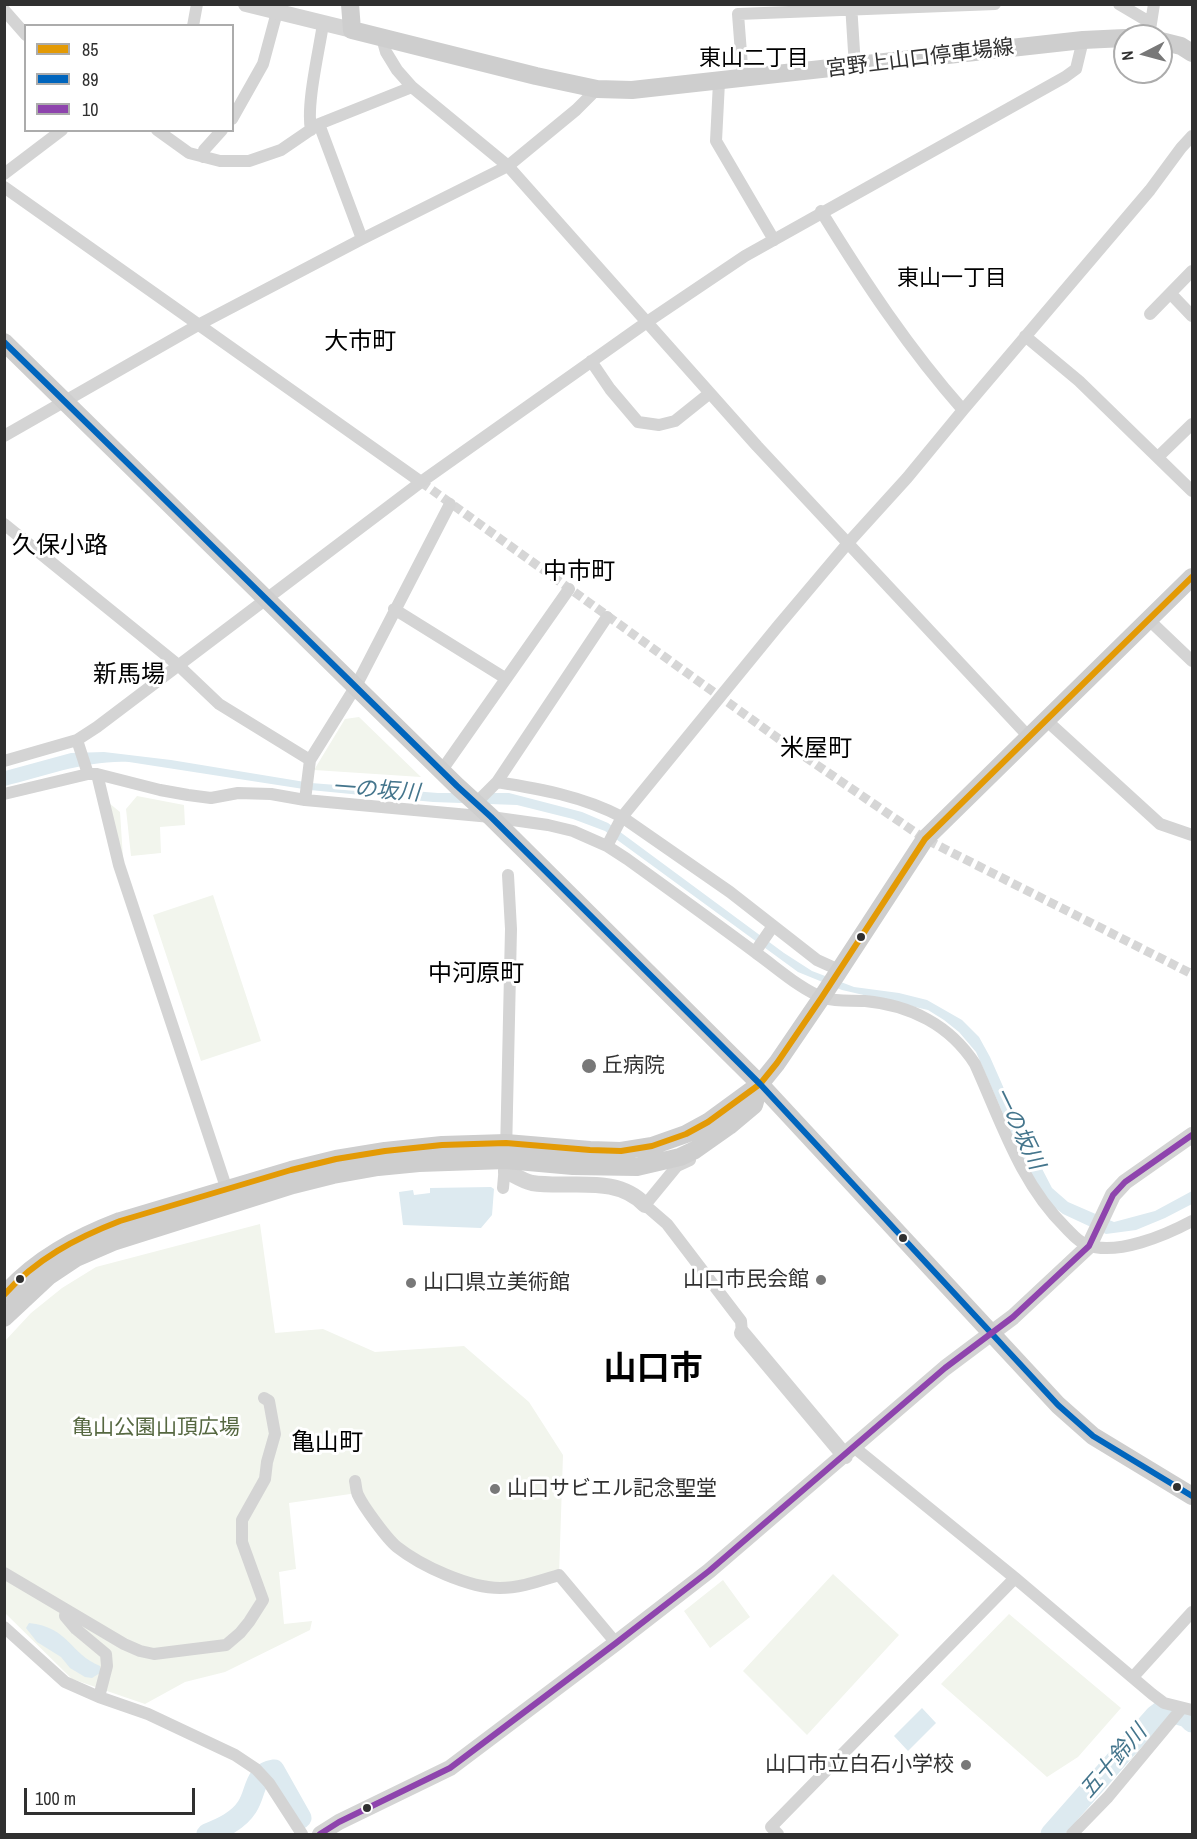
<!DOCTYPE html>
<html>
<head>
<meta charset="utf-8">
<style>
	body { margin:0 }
	#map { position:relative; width:1197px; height:1839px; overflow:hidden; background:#fff; font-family:"Archivo Narrow",sans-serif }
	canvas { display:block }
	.frame { position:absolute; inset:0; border:6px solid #303030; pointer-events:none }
	.legend { position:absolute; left:24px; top:24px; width:210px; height:108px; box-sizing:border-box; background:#fff; border:2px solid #acacac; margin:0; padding:8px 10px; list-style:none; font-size:18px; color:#303030 }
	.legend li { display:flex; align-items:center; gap:12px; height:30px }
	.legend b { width:30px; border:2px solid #acacac }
	.north { position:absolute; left:1113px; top:24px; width:60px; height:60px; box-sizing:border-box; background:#fff; border:2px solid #acacac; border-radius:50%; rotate:264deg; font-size:16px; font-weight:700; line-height:24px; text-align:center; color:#303030 }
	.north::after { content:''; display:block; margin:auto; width:21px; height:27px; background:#787878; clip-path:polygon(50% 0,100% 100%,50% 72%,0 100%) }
	.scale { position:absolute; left:24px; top:1788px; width:171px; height:27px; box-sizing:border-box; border:3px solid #303030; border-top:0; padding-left:8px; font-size:18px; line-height:21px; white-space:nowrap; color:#303030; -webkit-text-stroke:4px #fff; paint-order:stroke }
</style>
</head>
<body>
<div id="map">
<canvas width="1197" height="1839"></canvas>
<div class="frame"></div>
<ul class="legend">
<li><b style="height:8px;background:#e39a05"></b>85</li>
<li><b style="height:8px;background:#0065bd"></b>89</li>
<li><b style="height:8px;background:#8e44ad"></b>10</li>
</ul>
<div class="north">N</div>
<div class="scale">100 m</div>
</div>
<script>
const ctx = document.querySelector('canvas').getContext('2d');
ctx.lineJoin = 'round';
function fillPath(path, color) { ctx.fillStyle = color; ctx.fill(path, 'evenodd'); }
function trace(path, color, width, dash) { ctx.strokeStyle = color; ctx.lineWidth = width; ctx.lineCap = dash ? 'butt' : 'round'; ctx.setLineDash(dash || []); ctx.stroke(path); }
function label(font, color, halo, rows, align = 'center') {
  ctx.font = font + ' "Archivo Narrow","Noto Sans JP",sans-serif'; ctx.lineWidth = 6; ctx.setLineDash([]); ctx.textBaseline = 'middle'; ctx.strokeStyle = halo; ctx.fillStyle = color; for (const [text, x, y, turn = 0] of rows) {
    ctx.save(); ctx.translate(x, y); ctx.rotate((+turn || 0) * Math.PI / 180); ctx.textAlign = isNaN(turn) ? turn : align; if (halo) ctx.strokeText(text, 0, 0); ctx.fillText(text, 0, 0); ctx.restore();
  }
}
const green = new Path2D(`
	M359,717l62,60 -107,-7 31,-51z
	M137,796l47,9 1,20 -25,2 1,26 -30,3 -5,-47z
	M109,803l11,9 3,46z
	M213,895l48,146 -60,20 -48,-146z
	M260,1224l15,109 48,-4 52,23 89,-6 65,56 34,53 -4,120 -40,12 -59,-6 -63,-35 -40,-53 -68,10 7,66 -17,3 5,52 28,-3 -2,9 -85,42 -40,10 -40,22 -73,-25 -67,-66 -1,-271 27,-29 31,-25 34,-21z
	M833,1574l66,61 -92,100 -64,-64z
	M723,1580l27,37 -40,31 -26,-37z
	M1009,1614l112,94 -43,49 -31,20 -106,-93z`);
const water = new Path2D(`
	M104,752l67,8 140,23 127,10h71l73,19 26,11 176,130 28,18 42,16 45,6 28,7 35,20 17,17 11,20 34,77 28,54 16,14 46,20 41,-11 37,-20v13l-27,14 -29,12 -30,4 -43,-20 -9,-7 -25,-34 -53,-121 -17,-20 -15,-12 -16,-10 -86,-20 -44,-18 -193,-141 -32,-12 -56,-14 -84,-3 -123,-12 -181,-28c-42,-2 -84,14 -124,24v-15l66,-18z
	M491,1187l3,2 -2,26 -11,13 -78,-3 -4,-33 14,-2 1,5 16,-2v-5z
	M29,1623c40,4 41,31 71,43v7l-8,5 -7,-1 -15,-9 -9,-11 -24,-15 -11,-14z
	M922,1708l14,15 -28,28 -14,-15z`);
const river = new Path2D(`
	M207,1834c15,-6 31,-13 40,-27 10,-15 6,-34 27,-37l27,48
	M1051,1834l104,-118 8,-6 24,7 5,5`);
const pedestrianTunnel = new Path2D(`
	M421,482l358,257 146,100 267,135`);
const minor = new Path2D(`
	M851,4l4,63
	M1119,4l32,19
	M4,10l22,25
	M193,26l4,-22
	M1149,36l5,-32
	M382,38l4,14 11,18 15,17 96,79 249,280 272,291
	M743,79l-5,-65 257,-10
	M719,82l-3,59 58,99
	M232,119l31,-55 14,-52
	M319,124l43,115
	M157,130l32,23 31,8h29l32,-11 38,-26 93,-37
	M311,130c-5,-25 8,-79 12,-106
	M203,157l1,-7 18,-20
	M4,174l58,-44
	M4,187l417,295
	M821,211c43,70 88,138 142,199
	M1171,294l21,22
	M1150,314l42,-43
	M1025,336l54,45 113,110
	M591,361l19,28 28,33 21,3 16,-4 35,-28
	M4,436l194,-111 164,-86 146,-73 68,-56 21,-21
	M1159,456l33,-32
	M4,524l174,141 41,39 91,56
	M394,609l111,69
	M1149,620l43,41
	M1046,720l114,104 32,11
	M77,740l11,34
	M4,761l73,-21 20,-13 324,-245 226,-160 98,-66 320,-179 11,-8 7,-29
	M442,770l127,-181
	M97,774l22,91 108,325
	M497,782c43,7 85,14 125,35l108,75 87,68 22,10
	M4,794l84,-20h9l63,16 28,5 23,3 27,-5 33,1 34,6 186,17 57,8 25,6 34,15 20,13c43,31 86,62 129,94 20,14 45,37 68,45 14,4 27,2 41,3 45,4 85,24 110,63 26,57 45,119 91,164 6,6 12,14 21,17 30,11 79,-10 105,-24
	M305,800l5,-40 46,-74 94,-182
	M476,803l21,-21 110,-165
	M607,846l15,-29 156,-191 70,-83 59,-65 56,-68 187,-220 31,-42 11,-12
	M755,952l18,-26
	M690,1160l-13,6 -32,39 22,19 74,97 1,12
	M503,1188l3,-35 5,-224 -3,-54
	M855,1448l160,130 137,116 12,9 28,7
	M355,1481c1,4 1,10 3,14 5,11 29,44 39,52 24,19 72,41 103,41 20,0 39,-7 59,-13l57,68
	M4,1573l120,71 16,7 14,3 72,-9 14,-12 9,-11 14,-22 -21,-58v-22l23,-41 2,-17 8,-28 -6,-33 -5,-3
	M66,1610l-1,6 11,13 30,25 1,12 -8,31
	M4,1627l61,55 34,15 49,17 87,41 21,14 13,14 33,51
	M1133,1677l59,-65
	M778,1834l-7,-7 244,-249
	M1072,1834l36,-37 74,-89`);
const tertiary = new Path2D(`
	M246,4l106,26
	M506,1171c8,4 17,10 26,12 38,6 84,-9 113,22
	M742,1333l103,123
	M320,1834l19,-12 111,-54 166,-125 93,-72 236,-203 68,-51 76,-71 24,-51 12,-13 67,-47`);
const secondary = new Path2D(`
	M350,4l2,26 184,46 61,13 35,1 451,-50 42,-2
	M1161,41l20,5 11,7
	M4,342l453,444 34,31 269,267 298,321 35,31 99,60
	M4,1295c32,-36 72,-57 116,-74l171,-51 45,-11 49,-8 57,-6 64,-2 84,7 31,1 31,-5 34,-12 22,-12 52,-38 17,-21 45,-66 103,-158 267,-262
	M4,1318l45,-42 27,-18 37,-16 180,-57 40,-10 45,-8 41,-4 87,-3 67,6 64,1 43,-10 15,-7 34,-24 25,-21 6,-21`);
const bus1 = new Path2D(`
	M4,1295c32,-36 72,-57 116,-74l171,-51 45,-11 49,-8 57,-6 64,-2 84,7 31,1 31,-5 34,-12 22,-12 52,-38 17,-21 45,-66 103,-158 267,-262`);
const bus2 = new Path2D(`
	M4,342l453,444 34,31 269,267 298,321 35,31 99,60`);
const bus3 = new Path2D(`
	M320,1834l19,-12 111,-54 166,-125 93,-72 236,-203 68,-51 76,-71 24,-51 12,-13 67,-47`);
const markers = [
	[861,937,5,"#303030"],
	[589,1066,8,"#787878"],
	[903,1238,5,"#303030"],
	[20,1279,5,"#303030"],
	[821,1280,6,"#787878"],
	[411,1283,6,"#787878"],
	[1177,1487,5,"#303030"],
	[495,1489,6,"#787878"],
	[966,1765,6,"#787878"],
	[367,1808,5,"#303030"]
];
const streetNames = [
	["宮野上山口停車場線",920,59,-7]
];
const poiNames = [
	["丘病院",602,1066],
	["山口市民会館",809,1280,"right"],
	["山口県立美術館",423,1283],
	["山口サビエル記念聖堂",507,1489],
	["山口市立白石小学校",954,1765,"right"]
];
const parkNames = [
	["亀山公園山頂広場",156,1428]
];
const neighbourhoodNames = [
	["東山二丁目",754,59],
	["東山一丁目",952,279]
];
const waterNames = [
	["一の坂川",376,791,4],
	["一の坂川",1018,1129,64],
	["五十鈴川",1114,1762,-49]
];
const quarterNames = [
	["大市町",360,343],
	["久保小路",60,547],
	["中市町",579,573],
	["新馬場",129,676],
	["米屋町",816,750],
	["中河原町",476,975],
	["亀山町",327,1444]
];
const townNames = [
	["山口市",653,1370]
];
fillPath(green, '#f2f5ed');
fillPath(water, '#ddeaf0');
trace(river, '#ddeaf0', 21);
trace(pedestrianTunnel, '#d6d6d6', 9, [9, 4.5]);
trace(minor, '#d4d4d4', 12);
trace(tertiary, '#d4d4d4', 16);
trace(secondary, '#cecece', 18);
trace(bus1, '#e39a05', 6);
trace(bus2, '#0065bd', 6);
trace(bus3, '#8e44ad', 6);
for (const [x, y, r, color] of markers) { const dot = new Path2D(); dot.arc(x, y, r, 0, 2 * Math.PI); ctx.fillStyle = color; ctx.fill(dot); trace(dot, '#fff', 2); }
label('21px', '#303030', '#fff', streetNames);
label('21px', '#303030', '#fff', poiNames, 'left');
label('21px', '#566841', '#fff', parkNames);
label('22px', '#000', '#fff', neighbourhoodNames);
label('italic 22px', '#44758c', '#fff', waterNames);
label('24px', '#000', '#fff', quarterNames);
label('bold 33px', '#000', '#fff', townNames);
</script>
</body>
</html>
